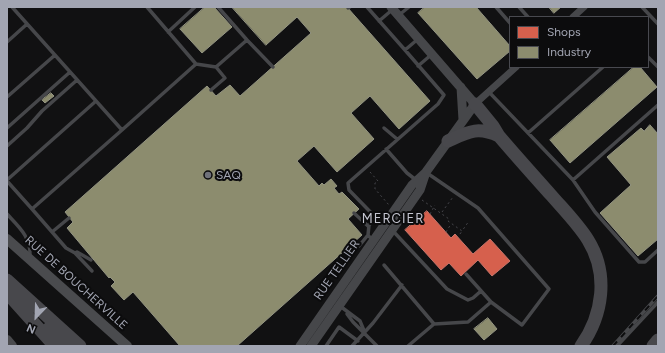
<!DOCTYPE html>
<html>
<head>
<meta charset="utf-8">
<style>
	body { margin:0 }
	#map { position:relative; width:665px; height:353px; overflow:hidden; background:#111112; font-family:Figtree,sans-serif }
	canvas { display:block }
	.frame { position:absolute; inset:0; border:8px solid #a2a5b2; pointer-events:none }
	.legend { position:absolute; left:509px; top:16px; width:140px; height:52px; box-sizing:border-box; background:#0c0c0d; border:1px solid #48494f; margin:0; padding:5px 7px; list-style:none; font-size:12px; color:#a2a5b2 }
	.legend li { display:flex; align-items:center; gap:8px; height:20px }
	.legend b { width:20px; border:1px solid #48494f }
	.north { position:absolute; left:16px; top:297px; width:40px; height:40px; -webkit-text-stroke:3px #0c0c0d; paint-order:stroke; rotate:203deg; font-size:11px; font-weight:700; line-height:16px; text-align:center; color:#a2a5b2 }
	.north::after { content:''; display:block; margin:auto; width:14px; height:18px; background:#a2a5b2; clip-path:polygon(50% 0,100% 100%,50% 72%,0 100%) }
</style>
</head>
<body>
<div id="map">
<canvas width="665" height="353"></canvas>
<div class="frame"></div>
<ul class="legend">
<li><b style="height:11px;background:#d6604d"></b>Shops</li>
<li><b style="height:11px;background:#8c8c6e"></b>Industry</li>
</ul>
<div class="north">N</div>
</div>
<script>
const ctx = document.querySelector('canvas').getContext('2d');
ctx.lineJoin = 'round';
function fillPath(path, color) { ctx.fillStyle = color; ctx.fill(path, 'evenodd'); }
function trace(path, color, width, dash) { ctx.strokeStyle = color; ctx.lineWidth = width; ctx.lineCap = dash ? 'butt' : 'round'; ctx.setLineDash(dash || []); ctx.stroke(path); }
function label(font, color, halo, rows, align = 'center') {
  ctx.font = font + ' Figtree,sans-serif'; ctx.lineWidth = 4; ctx.setLineDash([]); ctx.textBaseline = 'middle'; ctx.strokeStyle = halo; ctx.fillStyle = color; for (const [text, x, y, turn = 0] of rows) {
    ctx.save(); ctx.translate(x, y); ctx.rotate((+turn || 0) * Math.PI / 180); ctx.textAlign = isNaN(turn) ? turn : align; if (halo) ctx.strokeText(text, 0, 0); ctx.fillText(text, 0, 0); ctx.restore();
  }
}
const shops = new Path2D(`
	M427,211l24,27 4,-4 18,20 17,-15 20,22 -18,15 -14,-16 -17,16 -12,-13 -8,7 -36,-40z`);
const industry = new Path2D(`
	M205,7h9l18,20 -30,26 -22,-24z
	M232,7h115l83,94 -31,28 -29,-33 -19,17 23,26 -37,33 -23,-26 -17,15 22,25 3,-3 2,2 7,-6 6,7 -3,2 5,6 3,-2 17,17 -11,10 14,16 -125,111h-57l-47,-54 -9,8 -13,-14 4,-4 -5,-5 -1,1 -42,-50 6,-6 -8,-10 142,-126 9,10 14,-11 10,11 71,-63 -14,-16 -31,28z
	M425,7h51l34,39v5l-33,28 -59,-66z
	M549,7h12l-7,6z
	M634,67h6l17,20 -87,76 -20,-23z
	M51,93l3,3 -9,7 -3,-3z
	M650,125l8,9v105l-20,17 -38,-43 31,-28 -24,-28 34,-29 3,3z
	M488,318l9,11 -13,11 -10,-11z`);
const path = new Path2D(`
	M370,172l8,9 -3,2v6l14,16
	M422,200l27,19 -1,2 14,10 7,-10
	M442,212l11,-15
	M430,214l5,-9
	M446,232l5,-8
	M460,234l2,-3`);
const service = new Path2D(`
	M12,7l110,123 74,-66
	M147,7l49,57 20,3 31,-27 -29,-33
	M367,7l38,43 13,-11
	M496,7l14,16
	M519,7l9,10
	M642,7l16,17
	M348,8l2,-1
	M399,15l10,-8
	M379,21l13,-11
	M168,32l27,-25
	M247,40l26,27
	M7,42l20,-18
	M648,57l10,10
	M418,66l13,-11
	M211,90l14,-12 -9,-11
	M488,91l85,89
	M7,97l48,-42
	M658,105l-85,75 22,32 44,50h6l13,-12
	M7,128l63,-56
	M384,128l13,11
	M528,133l75,-66
	M7,146l20,-18 15,-17 35,-31
	M386,149l21,24 9,7
	M427,173l51,35 71,81 -27,36 -31,-23 -25,-28
	M7,180l89,-79
	M7,181l25,28
	M354,213l14,13
	M7,214c12,13 24,23 23,42
	M383,225l-34,-35 -1,-7 90,-79 6,-9 -39,-45
	M393,231l54,58 21,11 5,-2 8,-7
	M52,232l17,-14
	M373,241l-5,-6 1,-10 6,-6
	M359,246l9,-11
	M75,253l2,-1 14,8
	M384,265l50,59 -26,22
	M92,271l-17,-18 -9,-5 -34,-39 90,-79
	M340,306l20,15 5,12
	M347,314l6,8 24,24
	M434,324l34,-2 23,-20
	M326,346l13,-19 19,14
	M352,346l21,-23 29,-38
	M617,346l41,-44`);
const minor = new Path2D(`
	M573,17l11,-10
	M475,104l41,-37`);
const tertiary = new Path2D(`
	M461,87l2,33
	M300,346l112,-161 13,-12
	M311,346l109,-156 6,-18 49,-68 -84,-97`);
const secondary = new Path2D(`
	M7,239l120,107
	M7,340l5,6`);
const motorway = new Path2D(`
	M475,104l18,22 6,10c17,20 35,40 52,59 13,15 27,29 37,45 21,34 15,75 -7,106
	M448,141c20,-9 29,-15 51,-5
	M7,280l73,66
	M7,293l44,49
	M48,329l18,17
	M653,346l5,-6`);
const rail = new Path2D(`
	M613,346l45,-50`);
const markers = [
	[208,175,4,"#6f717a"]
];
const poiNames = [
	["SAQ",216,175]
];
const streetNames = [
	["RUE TELLIER",337,270,-55],
	["RUE DE BOUCHERVILLE",76,283,42]
];
const neighbourhoodNames = [
	["MERCIER",393,219]
];
fillPath(shops, '#d6604d');
trace(shops, '#c6756b', 1);
fillPath(industry, '#8c8c6e');
trace(industry, '#939482', 1);
trace(path, '#47474c', 1, [2, 3]);
trace(service, '#46474a', 3.5);
trace(minor, '#46474a', 7);
trace(tertiary, '#46474a', 9);
trace(secondary, '#4a4b4e', 10);
trace(motorway, '#48484c', 13);
trace(rail, '#47484b', 3.5);
trace(rail, '#0c0c0d', 2, [6]);
for (const [x, y, r, color] of markers) { const dot = new Path2D(); dot.arc(x, y, r, 0, 2 * Math.PI); ctx.fillStyle = color; ctx.fill(dot); trace(dot, '#0c0c0d', 1.5); }
label('12px', '#a2a5b2', '#0c0c0d', poiNames, 'left');
label('12px', '#a2a5b2', '#0c0c0d', streetNames);
ctx.letterSpacing = '1px';
label('13px', '#c3c4cf', '#0c0c0d', neighbourhoodNames);
ctx.letterSpacing = '0px';
</script>
</body>
</html>
